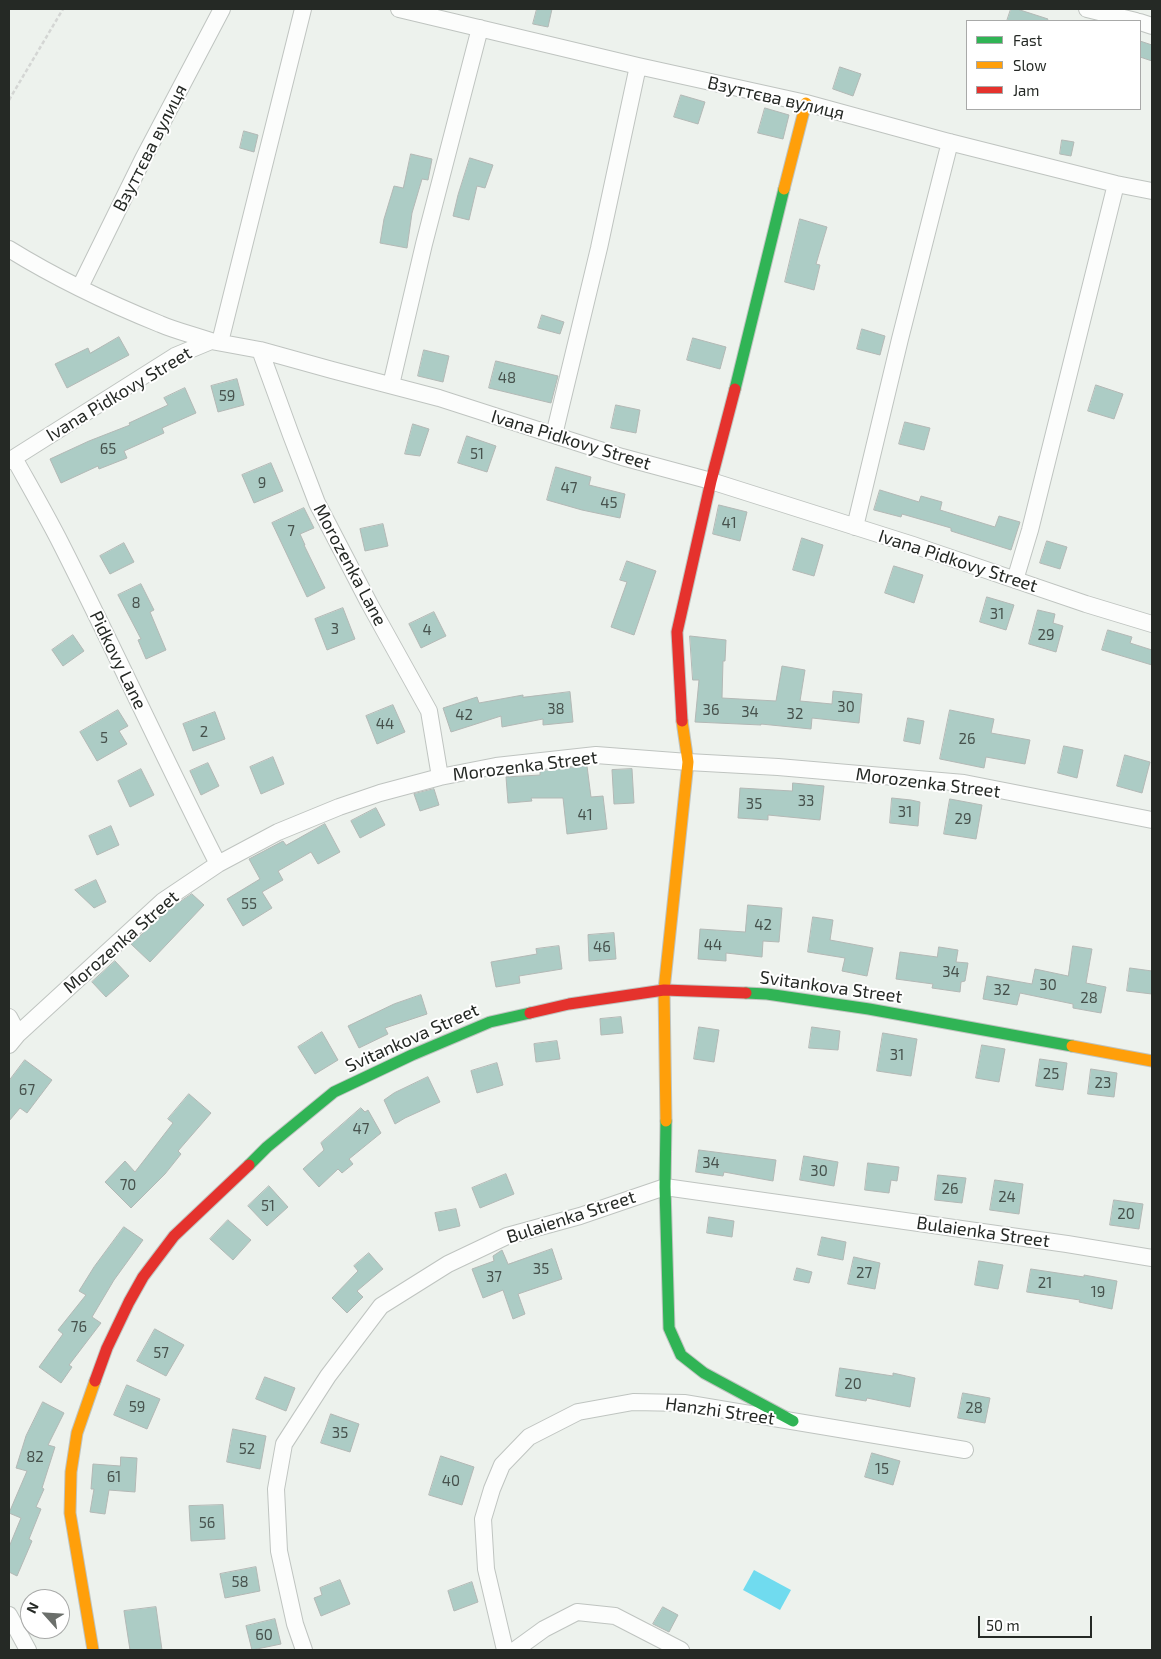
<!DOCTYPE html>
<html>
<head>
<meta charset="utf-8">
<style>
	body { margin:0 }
	#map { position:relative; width:1161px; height:1659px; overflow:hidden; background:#edf2ed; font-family:"Exo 2",sans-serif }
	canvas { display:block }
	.frame { position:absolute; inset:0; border:10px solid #252925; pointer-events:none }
	.legend { position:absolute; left:966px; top:20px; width:175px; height:90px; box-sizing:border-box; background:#fff; border:1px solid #a8a9a8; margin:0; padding:6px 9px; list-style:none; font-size:15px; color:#252925 }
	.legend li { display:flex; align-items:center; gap:10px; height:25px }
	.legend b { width:25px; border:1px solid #a8a9a8 }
	.north { position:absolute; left:20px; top:1589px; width:50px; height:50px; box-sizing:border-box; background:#fff; border:1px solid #a8a9a8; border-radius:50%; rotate:296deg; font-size:14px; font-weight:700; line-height:20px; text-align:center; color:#252925 }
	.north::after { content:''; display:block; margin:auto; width:18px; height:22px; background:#6b6f6b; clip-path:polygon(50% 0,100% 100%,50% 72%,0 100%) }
	.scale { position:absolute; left:978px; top:1616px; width:114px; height:22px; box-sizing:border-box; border:2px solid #252925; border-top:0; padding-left:6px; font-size:15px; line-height:18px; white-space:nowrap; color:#252925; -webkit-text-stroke:4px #fff; paint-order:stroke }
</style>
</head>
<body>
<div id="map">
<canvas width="1161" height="1659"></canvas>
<div class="frame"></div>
<ul class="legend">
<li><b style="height:6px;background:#30b455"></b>Fast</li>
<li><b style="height:6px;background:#ff9f0a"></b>Slow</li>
<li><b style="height:6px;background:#e5322d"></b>Jam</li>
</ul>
<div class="north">N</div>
<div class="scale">50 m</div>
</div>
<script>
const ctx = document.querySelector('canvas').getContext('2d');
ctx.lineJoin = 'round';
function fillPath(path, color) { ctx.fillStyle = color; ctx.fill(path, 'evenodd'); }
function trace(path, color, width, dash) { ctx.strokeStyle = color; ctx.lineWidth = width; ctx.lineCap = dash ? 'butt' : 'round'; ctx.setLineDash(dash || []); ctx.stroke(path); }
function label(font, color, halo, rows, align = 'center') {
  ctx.font = font + ' "Exo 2",sans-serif'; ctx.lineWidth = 4; ctx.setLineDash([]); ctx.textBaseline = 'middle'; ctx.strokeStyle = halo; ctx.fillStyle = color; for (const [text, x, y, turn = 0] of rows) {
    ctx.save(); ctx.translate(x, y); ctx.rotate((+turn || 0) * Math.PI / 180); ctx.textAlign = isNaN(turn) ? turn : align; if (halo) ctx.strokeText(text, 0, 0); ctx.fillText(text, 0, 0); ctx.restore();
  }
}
const water = new Path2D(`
	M754,1570l37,20 -11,20 -37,-20z`);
const building = new Path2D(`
	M537,9h15l-4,18 -15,-3z
	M1011,9h6l31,10 -1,2h-40z
	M1140,41l12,4v16l-12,-4z
	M840,67l21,7 -8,22 -20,-7z
	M681,95l24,7 -7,22 -24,-7z
	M765,108l24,7 -6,24 -25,-6z
	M244,131l14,4 -4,17 -14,-4z
	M1062,140l12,2 -3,14 -11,-2z
	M411,154l21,5 -4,21 -6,-1 -10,34 -5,35 -27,-5 4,-24 10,-33 9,2z
	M470,158l23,7 -8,23 -8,-2 -8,34 -16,-4 5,-21z
	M800,219l27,8 -11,37 4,1 -6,25 -29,-8z
	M542,315l22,7 -4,12 -22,-6z
	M862,329l23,7 -5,19 -23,-6z
	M119,337l10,18 -62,33 -12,-24 33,-16 2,5z
	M693,338l33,9 -6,22 -33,-9z
	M424,350l25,6 -6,26 -25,-6z
	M496,361l62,15 -7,27 -62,-15z
	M237,379l7,26 -26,7 -7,-26z
	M1096,385l27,9 -9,25 -26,-8z
	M185,388l11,25 -34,15 2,5 -40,18 3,7 -28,11 -1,-3 -37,17 -11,-24 39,-18 41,-16 -1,-2 39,-18 -4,-7z
	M616,405l24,5 -4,23 -25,-5z
	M905,422l25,6 -6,22 -25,-6z
	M413,424l16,5 -9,27 -15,-2z
	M467,436l29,10 -9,26 -29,-9z
	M271,463l12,28 -29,12 -12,-28z
	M556,467l35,10 -2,8 36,9 -5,24 -38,-8 -35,-10z
	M880,490l39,12 2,-6 21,6 -2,8 55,17 4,-11 21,6 -9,28 -60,-19v-3l-49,-14 -1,3 -27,-7z
	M719,505l28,7 -7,29 -27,-7z
	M304,508l10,20 -14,6 5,11h-1l21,43 -18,9 -35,-74z
	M383,524l5,22 -23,5 -5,-22z
	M802,538l21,7 -9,31 -21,-6z
	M1047,541l20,6 -7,22 -20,-6z
	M124,543l10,19 -24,12 -10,-18z
	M627,561l29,10 -22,64 -23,-8 16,-45 -7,-2z
	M894,566l29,9 -9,28 -29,-10z
	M141,584l13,26 -4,2 16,38 -20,9 -8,-19 3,-1 -23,-44z
	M987,597l27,8 -8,25 -26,-8z
	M343,608l12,31 -28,11 -12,-31z
	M1038,610l17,4 -2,9 10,3 -7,26 -27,-8z
	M434,612l12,24 -25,12 -12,-24z
	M1108,630l24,7 -2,6 22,7v15l-50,-15z
	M73,635l11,16 -21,15 -11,-16z
	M690,636l36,4 -1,21h-2l-1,37 54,3 6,-35 23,4 -5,31 32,3 1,-13 29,3 -3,29 -47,-5 -1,11 -50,-5v1l-66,-3 4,-42h-6z
	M570,692l3,30 -30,3v-6l-41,8 -1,-11 -50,16 -8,-24 34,-11 2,6 44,-8v2z
	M393,705l12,27 -28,12 -11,-28z
	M118,710l10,16 -9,5 8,13 -30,17 -17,-29z
	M950,710l44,9 -3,14 39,7 -5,24 -39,-7 -2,11 -44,-9z
	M215,712l10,27 -32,12 -10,-27z
	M908,718l16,3 -4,23 -16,-3z
	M1064,746l19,4 -6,28 -19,-5z
	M1125,755l25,7 -8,31 -25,-7z
	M273,757l11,27 -23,10 -11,-27z
	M208,763l11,23 -18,9 -11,-24z
	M587,766l4,31 12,-1 4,33 -40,5 -4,-36h-32l1,3 -24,2 -2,-26 34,-2v-4z
	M141,769l13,26 -24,12 -12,-26z
	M632,769l2,34 -20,1 -2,-34z
	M793,783l31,3 -4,34 -52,-5v5l-30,-2 2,-30 52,3z
	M434,789l5,16 -19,6 -6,-17z
	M892,798l19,2 9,2 -2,24 -28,-3z
	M950,799l32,6 -6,34 -32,-5z
	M376,808l9,17 -25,13 -9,-17z
	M325,824l15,28 -22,12 -7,-12 -33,19 5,9 -21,12 10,16 -29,18 -16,-27 33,-20 -11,-20 34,-18 3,4z
	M111,826l8,19 -22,10 -8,-19z
	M96,880l10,22 -12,6 -19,-18z
	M192,894l12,11 -54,57 -19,-18 38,-35z
	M748,905l34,3 -3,34 -16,-1 -1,16 -36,-4v8l-28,-2 2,-30 45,3z
	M813,917l20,3 -3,20 43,8 -6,28 -25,-5 3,-13 -37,-6z
	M614,933l2,26 -27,2 -1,-26z
	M559,946l3,23 -43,7 1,7 -24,4 -5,-25 46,-8 -1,-5z
	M1073,946l19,3 -6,34 20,4 -5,26 -28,-5v-4l-53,-11 -3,12 -34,-6 4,-23 45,8 3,-15 33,7z
	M939,947l19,3 -2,12 12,1 -3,18 -4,1 -1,10 -28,-4 1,-4 -37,-5 4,-27 37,5z
	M115,961l14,15 -23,21 -14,-15z
	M1130,968l22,3v23l-25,-3z
	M421,995l6,19 -42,14 3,6 -29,14 -11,-22 46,-22z
	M621,1017l2,16 -22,2 -1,-16z
	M699,1027l20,3 -5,32 -20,-3z
	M812,1027l28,4 -2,19 -29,-2z
	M322,1032l16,28 -23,14 -17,-27z
	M883,1033l34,6 -6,37 -34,-5z
	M557,1041l3,18 -24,3 -2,-18z
	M982,1045l23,4 -6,33 -23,-4z
	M1040,1059l27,4 -4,27 -27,-4z
	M25,1060l27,20 -25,33 -7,-5 -11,13v-40z
	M497,1063l6,22 -26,8 -6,-22z
	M1091,1069l26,4 -3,24 -26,-3z
	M428,1077l12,25 -35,16 -10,6 -11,-24 10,-7z
	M189,1094l22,19 -33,38 3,3 -16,20 -34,34 -26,-26 20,-21 10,11 38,-49 -5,-4z
	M361,1108l4,4 3,-2 13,23 -32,26 4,5 -11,9 -4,-4 -19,18 -16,-18 21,-19 -3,-7z
	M699,1150l77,10 -3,21 -49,-9 -1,4 -27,-4z
	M804,1156l34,6 -4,24 -34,-6z
	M868,1163l31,4 -2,14 -6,-1 -2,13 -24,-3z
	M506,1174l8,20 -34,14 -8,-20z
	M938,1175l28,3 -4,25 -27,-3z
	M995,1180l28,4 -4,30 -29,-4z
	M269,1186l19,21 -21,19 -19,-20z
	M1114,1200l29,4 -4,25 -29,-4z
	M456,1209l4,17 -21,5 -4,-18z
	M709,1217l25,4 -2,16 -25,-4z
	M228,1220l23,20 -18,20 -23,-21z
	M124,1227l19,13 -29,40 -22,37 9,6 -32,42 3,2 -11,16 -22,-16 24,-33 -5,-4 28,-35 -7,-4 15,-24z
	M822,1237l24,5 -3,18 -25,-5z
	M552,1249l10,30 -44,15 7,20 -12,5 -10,-29 -20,8 -11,-29 22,-8 -1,-5 9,-6 6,14z
	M369,1253l14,16 -26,22 6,6 -16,16 -15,-15 26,-27 -4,-5z
	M854,1257l26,6 -5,26 -27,-5z
	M979,1261l24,4 -5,24 -23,-4z
	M797,1268l15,4 -3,11 -15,-3z
	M1031,1269l53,8v-2l33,6 -5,28 -33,-7 1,-2 -53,-8z
	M155,1329l29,16 -18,31 -29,-15z
	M840,1368l53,8v-3l22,5 -5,29 -43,-9 -1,3 -30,-5z
	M265,1377l30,11 -9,23 -30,-12z
	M127,1385l33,14 -13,30 -33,-14z
	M963,1393l27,5 -5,25 -27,-5z
	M43,1402l21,11 -16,32 7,2 -13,41 2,1 -8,18 5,2 -12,30 3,2 -15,35 -8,-4v-25l12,-29 -12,-5 18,-42 -11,-3 10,-32z
	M331,1414l28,10 -9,28 -29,-9z
	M233,1429l33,7 -6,33 -33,-7z
	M872,1453l28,8 -7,24 -28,-8z
	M441,1456l33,11 -12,38 -33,-10z
	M121,1457l16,1 -2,34 -26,-2 -4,24 -15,-2 4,-23h-3l2,-25 27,2z
	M223,1505l2,34 -34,2 -2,-35z
	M256,1567l4,24 -35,7 -5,-24z
	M340,1580l10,24 -29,12 -7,-18 8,-3 -2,-7z
	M472,1582l6,20 -24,9 -6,-20z
	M156,1607l6,43h-32l-6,-39z
	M663,1607l15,8 -9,17 -16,-8z
	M275,1619l6,25 -29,6 -6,-24z`);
const path = new Path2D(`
	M9,100l54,-91`);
const street = new Path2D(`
	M399,9l239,57 168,37 139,38 171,43 36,7
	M1087,9l49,12
	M1140,22l12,4
	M9,249c47,29 99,54 151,75 16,7 34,11 51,17
	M80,287l63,-128 79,-150
	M220,342l83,-333
	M260,350l31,85 26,68 52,100 60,108 11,66
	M391,385l33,-141 56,-216
	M554,435l45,-187 39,-182
	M14,458c15,27 30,53 44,80 55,108 105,218 160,326
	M9,461l166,-105 36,-15 49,9 72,20 107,28 183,59 89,24 202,64 173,59 66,20
	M855,527l45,-188 50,-197
	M1015,580l15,-50 86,-346
	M9,1017l9,17
	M9,1045l9,-11 145,-133 55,-37 60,-32 61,-25 41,-14 60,-16 56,-11 100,-11 92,7 90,5 186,16 188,37
	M9,1615l19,35
	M304,1650l-9,-26 -16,-73 -3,-62 8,-45 44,-68 53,-70 67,-42 59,-28 73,-20 85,-29 402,57 85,14
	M505,1650l-19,-81 -3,-50 9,-30 10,-24 27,-28 49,-25 55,-10 51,1 281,47
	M515,1650l29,-21 33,-17 38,4 66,34`);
const fast = new Path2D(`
	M735,389l49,-200
	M746,993l21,1 102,15 203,37
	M666,1121l-1,66 4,141 12,27 23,18 89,48
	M249,1165l18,-18 67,-55 78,-37 78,-33 40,-9`);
const slow = new Path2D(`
	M784,189l22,-86
	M1072,1046l80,15
	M666,1121l-2,-131 24,-228 -6,-41
	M93,1650l-23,-137 1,-41 6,-39 18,-52`);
const jam = new Path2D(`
	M682,721l-5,-89 34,-151 24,-92
	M530,1013l39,-9 95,-14 82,3
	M95,1381l12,-33 22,-46 14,-25 31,-41 75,-71`);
const numberNames = [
	["48",507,378],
	["59",227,396],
	["65",108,449],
	["51",477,454],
	["9",262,483],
	["47",569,488],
	["45",609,503],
	["41",729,523],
	["7",291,531],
	["8",136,603],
	["31",997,614],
	["3",335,629],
	["4",427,630],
	["29",1046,635],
	["30",846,707],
	["38",556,709],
	["36",711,710],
	["34",750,712],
	["32",795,714],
	["42",464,715],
	["44",385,724],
	["2",204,732],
	["5",104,738],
	["26",967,739],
	["33",806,801],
	["35",754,804],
	["31",905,812],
	["41",585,815],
	["29",963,819],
	["55",249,904],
	["42",763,925],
	["44",713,945],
	["46",602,947],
	["34",951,972],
	["30",1048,985],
	["32",1002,990],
	["28",1089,998],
	["31",897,1055],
	["25",1051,1074],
	["23",1103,1083],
	["67",27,1090],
	["47",361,1129],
	["34",711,1163],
	["30",819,1171],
	["70",128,1185],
	["26",950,1189],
	["24",1007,1197],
	["51",268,1206],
	["20",1126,1214],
	["35",541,1269],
	["27",864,1273],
	["37",494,1277],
	["21",1045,1283],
	["19",1098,1292],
	["76",79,1327],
	["57",161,1353],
	["20",853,1384],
	["59",137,1407],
	["28",974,1408],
	["35",340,1433],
	["52",247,1449],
	["82",35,1457],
	["15",882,1469],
	["61",114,1477],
	["40",451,1481],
	["56",207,1523],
	["58",240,1582],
	["60",264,1635]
];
const streetNames = [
	["Взуттєва вулиця",776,98,13],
	["Взуттєва вулиця",150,148,-63],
	["Ivana Pidkovy Street",119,394,-31],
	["Ivana Pidkovy Street",571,440,17],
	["Ivana Pidkovy Street",958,561,18],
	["Morozenka Lane",350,565,62],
	["Pidkovy Lane",118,660,64],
	["Morozenka Street",525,766,-7],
	["Morozenka Street",928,783,7],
	["Morozenka Street",121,942,-41],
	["Svitankova Street",831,987,8],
	["Svitankova Street",412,1038,-24],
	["Bulaienka Street",571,1217,-18],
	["Bulaienka Street",983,1232,8],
	["Hanzhi Street",720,1411,8]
];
fillPath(water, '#70dbef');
fillPath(building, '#acccc5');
trace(building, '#b3b8b5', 1);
trace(street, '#bfc4c0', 18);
trace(fast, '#bfc4c0', 13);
trace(slow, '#bfc4c0', 13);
trace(jam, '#bfc4c0', 13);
trace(path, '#d4d6d4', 2.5, [4, 2.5]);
trace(street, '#fcfdfc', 16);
trace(fast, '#30b455', 11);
trace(slow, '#ff9f0a', 11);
trace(jam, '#e5322d', 11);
label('15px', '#47524d', null, numberNames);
label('18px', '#252925', '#fff', streetNames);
</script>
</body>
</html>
